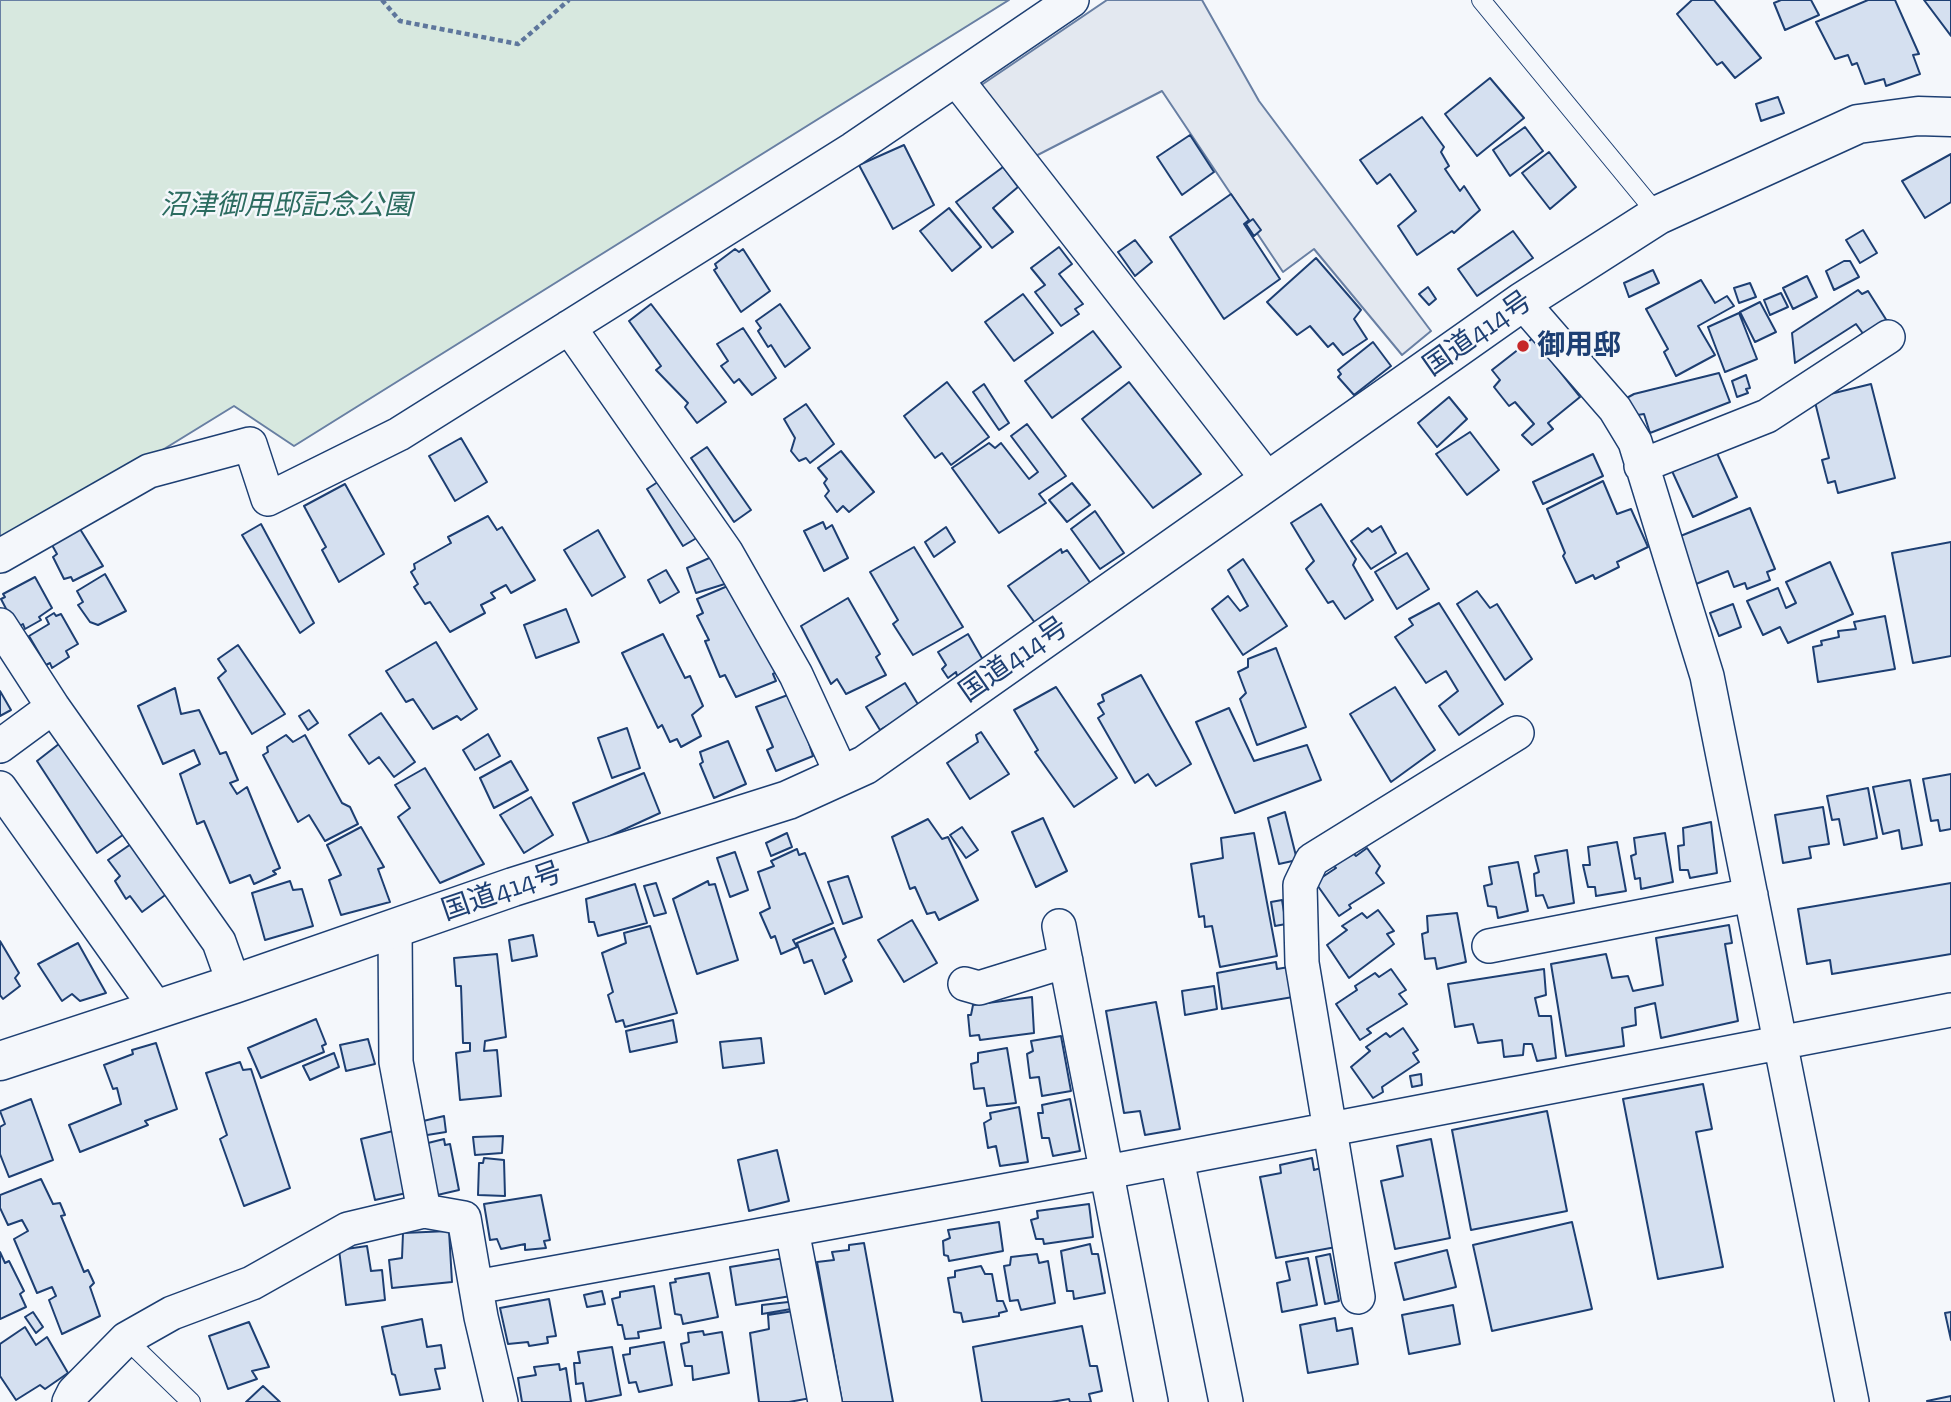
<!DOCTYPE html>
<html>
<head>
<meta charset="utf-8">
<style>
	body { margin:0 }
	canvas { display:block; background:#f4f7fb }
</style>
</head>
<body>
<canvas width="1951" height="1402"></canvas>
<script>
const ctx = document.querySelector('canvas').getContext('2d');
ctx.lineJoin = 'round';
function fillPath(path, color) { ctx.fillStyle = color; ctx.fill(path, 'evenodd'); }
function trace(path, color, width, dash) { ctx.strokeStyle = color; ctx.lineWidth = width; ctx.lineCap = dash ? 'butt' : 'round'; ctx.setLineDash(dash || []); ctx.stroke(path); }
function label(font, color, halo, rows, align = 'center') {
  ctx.font = font + ' "Zilla Slab","Noto Sans JP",serif'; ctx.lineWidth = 5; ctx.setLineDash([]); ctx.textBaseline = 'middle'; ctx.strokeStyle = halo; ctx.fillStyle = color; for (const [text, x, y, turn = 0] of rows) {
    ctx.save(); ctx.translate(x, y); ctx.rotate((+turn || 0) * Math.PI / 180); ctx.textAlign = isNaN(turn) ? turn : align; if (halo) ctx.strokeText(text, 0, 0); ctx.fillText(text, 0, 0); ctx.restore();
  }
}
const green = new Path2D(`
	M0,0h1009l-715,446 -60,-40 -234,144z`);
const parking = new Path2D(`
	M1107,0h95l57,101 172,230 -29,24 -88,-106 -31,23 -121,-181 -136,70 -49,-73z`);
const building = new Path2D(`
	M1692,0h22l47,58 -26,20 -13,-16 -5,3 -40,-51z
	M1781,0h30l8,15 -34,15 -11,-27z
	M1868,0h27l24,54 -6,1 7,19 -34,12 -2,-7 -19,5 -8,-21 -5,2 -4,-10 -13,4 -19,-37z
	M1924,0h27v36z
	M1490,78l34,40 -47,38 -32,-42z
	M1778,97l6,16 -23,8 -5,-17z
	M1422,117l22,30 -3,5 8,14 -4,3 15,22 4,-5 16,24 -26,23 -2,-2 -35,24 -19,-29 18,-15 -26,-37 -13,10 -17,-24z
	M1525,127l18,24 -33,25 -17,-26z
	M1190,135l24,37 -32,23 -25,-38z
	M904,145l30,60 -41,24 -34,-64z
	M1549,152l27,35 -26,22 -28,-36z
	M1951,154v48l-26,16 -23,-37z
	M1003,167l15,20 -25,21 20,24 -21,16 -36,-46z
	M1231,194l18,26 -5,4 36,55 -56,40 -54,-82z
	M949,208l32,39 -29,24 -32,-40z
	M1253,219l8,11 -7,6 -8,-12z
	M1863,230l14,23 -17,10 -14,-23z
	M1513,231l20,27 -56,38 -19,-27z
	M1135,240l17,22 -17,14 -17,-24z
	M1059,247l13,17 -13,10 24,30 -8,5 4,5 -18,12 -26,-34 10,-7 -14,-17z
	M735,249l4,3 4,-3 27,42 -29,21 -27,-42 3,-2 -2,-4z
	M1316,258l45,52 -7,9 13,20 -24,16 -10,-12 -5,4 -18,-21 -13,9 -30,-33z
	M1844,261h6l9,16 -25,13 -8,-19z
	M1653,270l6,13 -30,14 -5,-14z
	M1807,276l10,21 -24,12 -10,-21z
	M1701,280l14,23 12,-7 7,10 -36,20 17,29 -39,21 -12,-24 4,-3 -22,-40z
	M1750,283l6,14 -17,6 -5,-15z
	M1428,287l8,12 -7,6 -10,-11z
	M1858,290l4,4 6,-3 19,30 -23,14 -8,-11 -61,39 -3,-30z
	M1781,293l7,14 -18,8 -6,-15z
	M1023,294l30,39 -39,28 -29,-39z
	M1760,302l16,30 -21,10 -15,-30z
	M651,304l75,98 -29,21 -12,-16 3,-4 -32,-33 5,-4 -32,-45z
	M780,304l30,44 -25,19 -14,-22 -3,2 -10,-16 3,-3 -5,-7z
	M1739,313l18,46 -32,13 -17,-45z
	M743,328l33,50 -24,17 -13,-16 -5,4 -13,-17 7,-5 -11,-17z
	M1093,331l28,36 -69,51 -27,-37z
	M1533,338l47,59 -32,26 5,6 -21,16 -10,-10 12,-11 -19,-22 -6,4 -15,-19 6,-7 -8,-10z
	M1373,342l18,24 -37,29 -16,-18 3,-3 -3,-4z
	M1719,373l11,29 -80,31 -6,-19 -13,2 -8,-16 11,-6z
	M1746,375l4,13 -4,1 2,4 -11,4 -5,-16z
	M947,382l42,55 -38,28 -9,-12 -7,5 -31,-42z
	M1129,382l72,92 -48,34 -71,-89z
	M984,384l25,39 -10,7 -26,-38z
	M1871,384l24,94 -57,15 -3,-12 -7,2 -6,-23 7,-2 -15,-60z
	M1449,397l18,22 -30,28 -19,-24z
	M806,404l28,40 -24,19 -4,-5 -7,3 -8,-10 4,-13 -11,-19z
	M1027,424l39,52 -27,18 7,9 -47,30 -47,-65 37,-25 6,5 6,-5 28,36 9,-7 -27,-36z
	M1470,432l29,38 -32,25 -31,-41z
	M461,438l26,44 -32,19 -26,-45z
	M707,447l44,63 -17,12 -43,-64z
	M841,451l33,41 -25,20 -6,-6 -6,6 -12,-16 4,-5 -5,-8 3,-4 -9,-11z
	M1716,451l21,46 -44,20 -21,-46z
	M1593,454l10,22 -60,28 -10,-22z
	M664,478l36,58 -17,10 -36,-57z
	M1603,481l14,33 14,-5 17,38 -31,15 2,5 -24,12 -2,-4 -17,8 -13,-27 2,-3 -18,-44z
	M1072,483l18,22 -23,17 -18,-22z
	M345,484l39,70 -45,28 -17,-32 4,-3 -22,-41z
	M1321,504l35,55 -3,6 20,35 -28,19 -12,-18 -5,2 -22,-34 8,-8 -23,-38z
	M1750,508l25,61 -8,3 3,8 -23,9 -2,-6 -11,4 -6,-16 -32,13 -18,-47z
	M1095,511l29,42 -24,16 -29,-40z
	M488,516l9,14 5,-3 33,53 -24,13 -5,-8 -15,8 4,5 -14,7 4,8 -35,19 -20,-30 -5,2 -11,-17 4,-3 -7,-12 4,-3 -1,-5 37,-21 -3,-6z
	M823,522l3,7 6,-4 16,33 -24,13 -20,-40z
	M261,524l53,99 -14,10 -58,-98z
	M1381,526l15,27 -25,16 -20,-28 17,-13 4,4z
	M946,527l9,15 -21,15 -9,-15z
	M80,529l23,37 -30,15 -2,-4 -7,2 -11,-22 4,-3 -5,-9z
	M598,530l27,47 -33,19 -28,-46z
	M1951,542v114l-38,7 -21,-110z
	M914,547l49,80 -50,28 -20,-31 5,-4 -28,-48z
	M1061,549l1,4 5,-3 24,34 -53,43 -30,-41z
	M1407,553l22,36 -32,20 -22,-37z
	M716,555l12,28 -32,10 -9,-25z
	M1243,559l44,67 -44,29 -31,-46 16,-13 12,15 8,-5 -20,-36z
	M1830,562l23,52 -65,29 -8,-16 -17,8 -16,-34 31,-13 8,20 10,-5 -10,-21z
	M666,570l13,22 -19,11 -12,-23z
	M105,574l21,37 -28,14 -8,-3 -12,-17 5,-3 -6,-11z
	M35,577l17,31 -13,9 2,3 -16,9 -2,-5 -7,4 -15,-29 4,-2 -2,-3z
	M730,585l54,83 -11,6 3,7 -40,16 -11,-22 -5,2 -15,-36 4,-1 -12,-24 6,-3 -6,-14z
	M1477,591l13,17 7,-4 35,55 -27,21 -48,-76z
	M848,598l32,56 -4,3 10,18 -40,19 -9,-15 -6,5 -30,-58z
	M1439,603l64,101 -44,31 -20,-29 19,-15 -12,-20 -20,12 -31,-46 18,-12 -4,-6z
	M1733,604l8,23 -22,9 -9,-23z
	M566,609l13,33 -43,16 -12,-33z
	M54,613l2,3 5,-2 17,30 -12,7 3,6 -17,11 -2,-5 -4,2 -17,-29 20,-12 -3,-6z
	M1885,616l10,53 -77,13 -5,-35 9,-2 -1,-4 18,-4 -1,-6 18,-2 -2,-7z
	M663,634l22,44 5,-2 13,30 -11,9 9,21 -20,11 -4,-8 -7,3 -8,-17 -4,3 -36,-75z
	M968,634l15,26 -26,16 -1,-4 -8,6 -6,-9 4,-4 -8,-13z
	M436,642l41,67 -16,11 -4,-4 -24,13 -20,-30 -7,3 -20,-31z
	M238,645l47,69 -33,20 -34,-56 8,-7 -8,-12z
	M1276,648l30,79 -49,18 -17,-46 6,-6 -8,-21 10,-5v-8z
	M1141,675l50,89 -35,22 -8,-12 -13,9 -37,-65 6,-4 -6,-10 6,-3 -2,-6z
	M905,683l14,23 -39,24 -14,-23z
	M1056,687l61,91 -43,29 -39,-55 3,-2 -24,-40z
	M1395,687l40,63 -44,32 -41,-68z
	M175,688l6,26 18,-4 21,44 6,-2 12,28 -8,3 7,11 10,-7 33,81 -7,3 3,3 -22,10 -4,-9 -20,8 -26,-62 -7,3 -17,-50 20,-10 -6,-14 -31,14 -25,-58z
	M0,691l11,19 -11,6z
	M793,693l20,63 -37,15 -9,-21 6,-3 -17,-40z
	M1229,708l25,53 53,-16 14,35 -86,33 -39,-91z
	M309,710l9,13 -10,7 -9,-14z
	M381,713l34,49 -21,15 -15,-20 -10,7 -20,-29z
	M627,728l13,40 -28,10 -14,-40z
	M981,732l28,42 -39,25 -23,-36 31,-21 -2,-7z
	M488,734l12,22 -25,14 -12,-20z
	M286,735l7,7 12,-7 37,68 8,4 8,17 -33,17 -16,-26 -11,7 -35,-67 5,-3 -1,-5z
	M64,740l63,92 -30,21 -60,-92z
	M728,741l18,43 -32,14 -14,-34 3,-2 -3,-10z
	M511,761l17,29 -34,18 -14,-30z
	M425,768l59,96 -44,19 -42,-66 12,-9 -15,-23z
	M644,773l16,40 -70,32 -17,-42z
	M1951,774v55l-11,2 -2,-11 -7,1 -8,-42z
	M1910,780l12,65 -20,4 -3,-19 -16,4 -10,-47z
	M1868,788l9,50 -33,7 -5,-26 -7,1 -5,-24z
	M531,797l22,38 -29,18 -24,-38z
	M1823,807l6,37 -20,3 2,11 -28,5 -8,-48z
	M1285,812l12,48 -18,4 -11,-46z
	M1043,818l24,53 -31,16 -24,-55z
	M928,819l14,20 6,-2 30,63 -39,20 -4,-8 -8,2 -12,-27 -5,2 -18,-52z
	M1711,822l6,51 -27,5 -2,-8h-8l-2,-24 6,-1 -1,-17z
	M361,827l23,40 -6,2 12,33 -49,13 -12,-35 12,-5 -14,-30z
	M962,827l16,23 -12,8 -16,-23z
	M787,833l5,14 -21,9 -5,-13z
	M1254,833l23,123 -57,11 -8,-41 -7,1 -1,-11 -5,1 -8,-53 32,-6 -2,-20z
	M1665,833l8,49 -32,7 -1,-11 -5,1 -4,-23 5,-2 -2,-16z
	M1617,842l9,49 -30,5 -1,-9h-7l-5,-22h7l-2,-18z
	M131,844l37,49 -26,19 -12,-16 -4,3 -11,-18 5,-5 -12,-16z
	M1367,848l13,18 -4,7 8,10 -35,22 2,3 -12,8 -24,-34 21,-14 -3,-3 18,-14 5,5z
	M797,849l2,6 6,-2 28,70 -40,17 4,7 -16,7 -6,-18 -4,2 -11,-25 10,-5 -12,-36 16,-6 -3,-5z
	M1567,850l7,53 -26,5 -5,-13 -7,1 -2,-22 5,-2 -4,-16z
	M735,852l13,38 -18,7 -13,-39z
	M1518,862l10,49 -30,7 -2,-11 -8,-1 -4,-20 8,-2 -3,-17z
	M848,876l14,41 -19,7 -15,-42z
	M290,881l3,9 9,-1 11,37 -48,14 -13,-47z
	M708,881l1,4 6,-1 23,76 -41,14 -24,-75z
	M656,883l10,30 -12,3 -10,-30z
	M1951,883v71l-119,20 -2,-14 -23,4 -9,-55z
	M635,884l12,39 -49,13 -4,-14h-5l-3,-23z
	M1282,900l4,24 -11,2 -4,-24z
	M1378,910l16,21 -7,3 7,10 -45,34 -22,-33 20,-15 -5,-4 20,-13 5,5z
	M1457,913l9,49 -29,7 -2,-11 -10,1 -3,-25 6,-2 -1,-16z
	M912,920l25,43 -33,19 -26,-42z
	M1729,925l3,18 -7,1 13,77 -77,17 -6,-35 -20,5 1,17 -14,3 2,18 -58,10 -15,-92 55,-10 6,24 16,-2 5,15 30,-6 -7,-47z
	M650,926l27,87 -52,14 -2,-7 -7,2 -8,-27 5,-3 -11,-39 24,-10 -2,-10z
	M834,928l12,29 -3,3 9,21 -27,13 -13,-34 -8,3 -7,-20z
	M533,935l4,21 -25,5 -3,-21z
	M0,941l19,32 -4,5 5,8 -17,13 -3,-4z
	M78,943l28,50 -26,8 -8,-7 -10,7 -24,-37z
	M497,954l9,83 -21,4 -1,10 13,-1 4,46 -41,4 -4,-47 14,-2v-8h-7l-2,-57h-5l-2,-28z
	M1276,962l1,7 12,-2 4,30 -71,12 -5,-36z
	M1391,969l15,21 -7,4 8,10 -40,25 4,4 -11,7 -24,-36 21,-14 -2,-4 20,-13 4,4z
	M1544,969l2,26 -11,3 4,18h12l5,42 -19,3 -5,-17h-8l-1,11 -19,2 -2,-17 -24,3 -5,-19 -18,3 -7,-43z
	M1214,986l3,23 -32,6 -3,-24z
	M1032,997l2,36 -54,7 -1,-5 -9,1 -2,-21h3l2,-10z
	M1156,1002l24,127 -35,6 -5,-24 -16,2 -18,-102z
	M316,1019l10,25 -4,2 2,6 -63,26 -13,-30z
	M673,1020l4,22 -47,10 -4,-21z
	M1403,1028l15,22 -5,3 6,9 -37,25 1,5 -10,6 -22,-31 19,-16 -4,-4 20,-14 4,4z
	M1061,1036l10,55 -29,5 -3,-19 -9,1 -3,-24 6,-3 -2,-10z
	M761,1038l3,25 -41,5 -3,-26z
	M368,1039l7,25 -29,7 -6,-26z
	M156,1043l21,66 -32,12 3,4 -68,27 -11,-27 52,-21 -4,-16 -4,1 -9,-24 29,-11 -1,-4z
	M1007,1048l9,55 -29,3 -3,-18 -10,1 -3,-25 7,-2v-9z
	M334,1053l5,14 -29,13 -7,-14z
	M240,1062l3,8 8,-1 39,119 -46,18 -24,-67 7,-4 -21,-62z
	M1421,1074l1,11 -10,2 -2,-11z
	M1703,1084l9,45 -16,3 27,135 -65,12 -35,-180z
	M31,1099l22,61 -44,17 -9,-23v-27l5,-3 -5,-13z
	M1070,1099l10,52 -27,5 -4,-18h-7l-4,-25h5l-1,-8z
	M1019,1107l9,55 -28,4 -4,-20 -8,2 -4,-25 7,-4 -1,-6z
	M1547,1111l20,100 -96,19 -19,-100z
	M444,1116l2,16 -25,4 -2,-14z
	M393,1131l18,61 -36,8 -14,-61z
	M503,1136l-1,17 -27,2 -2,-18z
	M444,1139l1,6 5,-1 9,46 -26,6 -13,-51z
	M1431,1139l19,99 -55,11 -14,-68 22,-5 -6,-30z
	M777,1150l12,51 -40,10 -11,-51z
	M484,1158l20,2 1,36 -27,-1 1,-32h4z
	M1312,1158l2,12 7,-2 15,79 -60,11 -16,-81 21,-4 -1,-8z
	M41,1179l12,25 7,-1 5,12 -4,1 23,56 4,-2 6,13 -4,4 10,29 -38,18 -13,-34 7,-4 -4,-9 -15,6 -23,-54 14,-8 -6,-11 -14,5 -8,-17v-13z
	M541,1195l9,45 -6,1 2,7 -21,2v-6l-24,5 -4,-10 -7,1 -6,-36z
	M1089,1204l4,33 -49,7 -1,-5h-7l-5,-19 7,-2 -1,-7z
	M999,1222l4,29 -54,10 -1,-5 -4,-1 -1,-14 7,-3 -2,-8z
	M1572,1222l20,87 -100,22 -19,-86z
	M449,1231l3,51 -60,6 -3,-28 13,-2 1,-25z
	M864,1243l29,159h-51l-25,-140 17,-2 -2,-8 17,-2v-5z
	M1090,1244l2,10h6l7,39 -31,6 -1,-8h-6l-6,-40z
	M367,1246l4,25 11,-1 3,30 -39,5 -7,-55z
	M1447,1250l9,37 -52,13 -9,-37z
	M0,1252l5,11 4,-2 15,30 -4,3 6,13 -26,12z
	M1037,1254l2,9 9,-2 7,42 -34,7 -3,-10 -8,1 -6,-35 6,-1 1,-8z
	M1330,1254l9,47 -14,3 -9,-47z
	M790,1257l7,38 -61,10 -6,-38z
	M1308,1258l9,47 -35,7 -5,-29 13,-3 -4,-18z
	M981,1266l4,8h7l5,27h6l4,10 -8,2v3l-36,6 -2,-9 -7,-1 -6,-34 7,-1v-6z
	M709,1273l9,44 -35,7 -2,-9 -6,-1 -5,-31 6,-1 -1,-3z
	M654,1286l7,42 -23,4 1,6 -14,1 -3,-14h-4l-6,-26 8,-2v-5z
	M602,1291l3,13 -18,3 -3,-12z
	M549,1299l7,37 -9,1 1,6 -19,3 -1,-4 -20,2 -8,-36z
	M797,1301v7l-35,6v-9z
	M1453,1305l7,39 -51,10 -7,-39z
	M800,1310l16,87 -27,5h-30l-9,-69 19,-4 -1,-14z
	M33,1312l10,15 -7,6 -11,-16z
	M1951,1312v28l-6,-27z
	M1335,1318l2,13 15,-3 6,36 -50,9 -8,-48z
	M422,1319l5,28 14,-2 4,23 -10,1 5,20 -40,6 -5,-20 -3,-1 -10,-47z
	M249,1322l20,45 -17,4 5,8 -29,10 -19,-53z
	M1082,1326l8,40h7l5,25 -13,3 2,8h-21l-1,-3 -18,3h-69l-9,-55z
	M25,1327l11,18 11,-8 21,36 -23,16 -5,-4 -24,15 -16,-24v-32z
	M703,1331l1,4 18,-3 7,41 -36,7 -1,-14h-7l-4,-22 8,-2 -1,-9z
	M664,1342l8,43 -33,7 -3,-10 -7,1 -6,-28 7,-1v-6z
	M612,1347l9,48 -35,7 -3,-19 -7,1 -2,-21h6l-2,-11z
	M559,1364l1,6 6,-2 5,34h-49l-4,-24 18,-3 -2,-8z
	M263,1386l17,16h-34z
	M1951,1396v6h-23l-1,-1z`);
const path = new Path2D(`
	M382,0l18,21 118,23 51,-44`);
const service = new Path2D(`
	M1481,0l177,215
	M126,1339l65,63`);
const minor = new Path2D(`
	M956,79l313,402
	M1522,302l93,107 20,33 72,234 145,726
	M569,327l157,225 70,123 46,100
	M1641,466l126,-50 121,-79
	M0,556l149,-85 101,-27 18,55 131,-65 454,-285 219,-149
	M0,625l53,82 166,235 15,42
	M0,746l53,-39
	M0,788l157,221
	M1059,926l92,476
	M395,928l1,134 28,149
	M1489,946l262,-51
	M965,984l14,4 87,-27
	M1177,1159l49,243
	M792,1230l33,172
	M476,1287l631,-115 844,-162
	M1358,1297l-56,-334 -2,-78 12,-25 205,-127
	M69,1402l5,-10 52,-53 46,-26 80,-30 96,-54 76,-18 40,7 17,99 20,85`);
const trunk = new Path2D(`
	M0,1061l234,-77 279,-97 275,-87 77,-35 657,-463 136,-87 200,-91 60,-8 33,1`);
const markers = [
	[1523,346,7,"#c62828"]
];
const parkNames = [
	["沼津御用邸記念公園",286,206]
];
const streetNames = [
	["国道414号",1478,334,-35],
	["国道414号",1014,660,-35],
	["国道414号",502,892,-19]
];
const poiNames = [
	["御用邸",1537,346]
];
fillPath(green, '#d7e8df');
trace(green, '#687fa3', 2);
fillPath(parking, '#e3e8f0');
trace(parking, '#687fa3', 2);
fillPath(building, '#d5e0f0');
trace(building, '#1d3f73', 2);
trace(service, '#1d3f73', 20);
trace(minor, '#1d3f73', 36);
trace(trunk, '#1d3f73', 41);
trace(path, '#5e769c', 4.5, [5, 3.5]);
trace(service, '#f4f7fb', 18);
trace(minor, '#f4f7fb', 33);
trace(trunk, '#f4f7fb', 38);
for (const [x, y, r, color] of markers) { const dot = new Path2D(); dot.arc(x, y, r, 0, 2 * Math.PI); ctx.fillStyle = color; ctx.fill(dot); trace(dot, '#f4f7fb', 2.5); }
label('italic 28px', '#2c6c60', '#f4f7fb', parkNames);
label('28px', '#1d3f73', '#f4f7fb', streetNames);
label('bold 28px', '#1d3f73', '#f4f7fb', poiNames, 'left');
</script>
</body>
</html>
